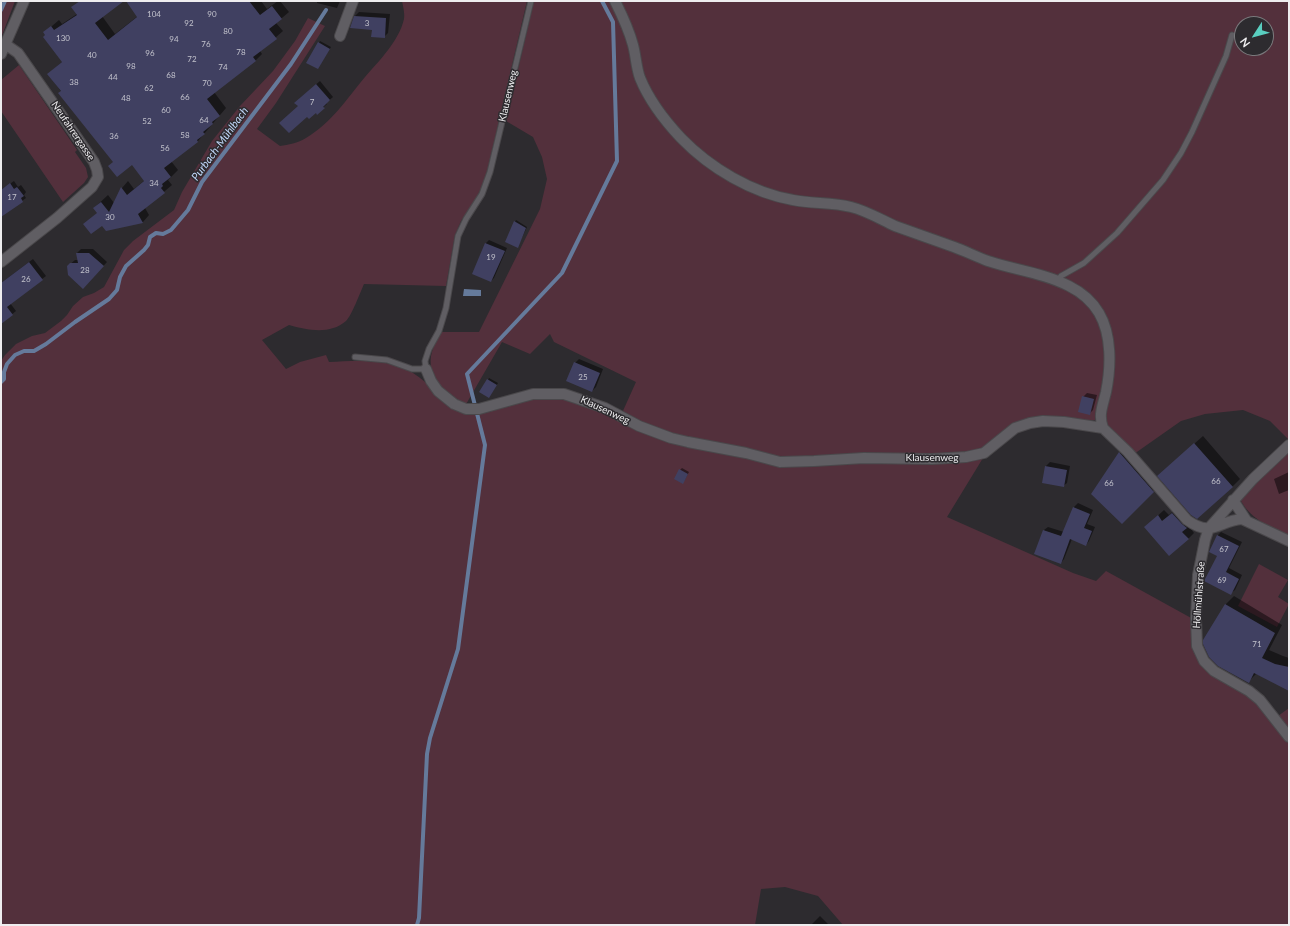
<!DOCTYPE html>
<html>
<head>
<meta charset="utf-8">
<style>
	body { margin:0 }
	#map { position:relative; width:1290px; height:926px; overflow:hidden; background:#2d2b2f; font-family:Lato,sans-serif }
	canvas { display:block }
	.frame { position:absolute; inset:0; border:2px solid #eeedef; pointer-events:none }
	.north { position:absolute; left:1234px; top:16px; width:40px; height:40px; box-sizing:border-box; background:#2d2b2f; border:1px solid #7a797c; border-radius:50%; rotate:234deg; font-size:11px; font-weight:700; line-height:16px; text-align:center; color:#eeedef }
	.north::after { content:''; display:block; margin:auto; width:14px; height:18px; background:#59cebf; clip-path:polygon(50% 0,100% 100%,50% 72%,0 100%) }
</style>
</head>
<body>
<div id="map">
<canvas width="1290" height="926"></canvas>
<div class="frame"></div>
<div class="north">N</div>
</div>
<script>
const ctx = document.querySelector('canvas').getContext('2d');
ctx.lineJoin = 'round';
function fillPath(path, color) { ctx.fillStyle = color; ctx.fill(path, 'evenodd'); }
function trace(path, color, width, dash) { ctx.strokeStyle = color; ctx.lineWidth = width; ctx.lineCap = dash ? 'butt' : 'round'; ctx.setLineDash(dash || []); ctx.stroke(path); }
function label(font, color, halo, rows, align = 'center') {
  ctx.font = font + ' Lato,sans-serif'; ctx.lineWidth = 3; ctx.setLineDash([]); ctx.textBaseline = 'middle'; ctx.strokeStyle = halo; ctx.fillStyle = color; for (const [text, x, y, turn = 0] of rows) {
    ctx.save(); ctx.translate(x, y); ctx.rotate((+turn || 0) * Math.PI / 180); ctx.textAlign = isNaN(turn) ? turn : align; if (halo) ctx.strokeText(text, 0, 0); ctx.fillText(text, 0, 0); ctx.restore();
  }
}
const green = new Path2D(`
	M1,1h14l-14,37z
	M402,1h125l-39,167 -5,16 -6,13 -16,24 -6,14 -9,51 -82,-2c-4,9 -12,31 -18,37 -16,14 -39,9 -57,4l-27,15 24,29 14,-7 26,-7 3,7c27,-1 61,-4 84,11 16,10 27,25 42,36l102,-13 156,54 68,16 10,1 70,-5 96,1 26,-5 -36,59 126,56 23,8 10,-10 87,48 2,32 54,43 15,14 25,36v181h-446l-25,-29 -33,-9 -24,2 -6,36h-754v-564l4,-6 11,-11 16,-8 13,-3 16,-12 6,-6 6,-9 10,-9 11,-4 10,-6 20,-37 9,-9 41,-31 8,-18 30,-51 28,-35 33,-35 22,-30 13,-23 17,8 -49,77 -19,26 23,17c8,-1 18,-3 26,-8 26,-16 40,-38 59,-61 14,-16 34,-36 39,-58 1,-5 -1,-13 -2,-18z
	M534,1h77l42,107 76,71 119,31 222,80 22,19 11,23 2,34 -2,21 -8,33 -6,1 -27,-4h-19l-16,2 -10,4 -31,25 -20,7 -176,5 -115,-24 -53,-23 14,-31 -82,-40 -4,-8 -20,20 -28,-12 -37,64c-21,-14 -43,-32 -31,-60 2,-5 5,-10 7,-14h38l61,-123 7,-30 -5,-22 -9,-20 -27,-16z
	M619,1h670v439l-19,-19 -27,-11 -38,4 -24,7 -47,33 -21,-19 -10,-14 3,-101 -34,-37 -18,-9 -62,-15 -98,-37 -136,-35 -28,-15 -25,-16 -22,-20 -32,-43zM1242,24h24v24h-24z
	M19,65l58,85 -2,2 11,16 2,9 -4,6 -21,19 -62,-91v-31z
	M1289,448v89c-20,-11 -40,-18 -50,-40z
	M1259,564l29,16 -10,17 11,7 -12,23 -39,-21z
	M1289,708v23l-11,-15z`);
const water = new Path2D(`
	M464,289l17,1v6h-18z`);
const shadow = new Path2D(`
	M82,1h41l-21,15 13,18 42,-33h104l6,8 11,-8h2l9,11 -13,11 7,8 -23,20 2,3 -7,7 -41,31 12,16 -28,33 -27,20 7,9 -10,10 4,5 -27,23 4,7 -6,7 -45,-10 -4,-4 14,-13 6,8 8,-15 6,-7 6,8 11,-9 -13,-16 -18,-2 -66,-88 15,-13 -18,-29 14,-12 3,4 15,-10z
	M317,1h23l-3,7 -20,-5z
	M359,12l31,2 -2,19 -4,4 -29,-21z
	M1242,31v16l-6,-3z
	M320,41l11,6 -13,21 1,-25z
	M320,81l13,16 -7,6 1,1 -10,9 -18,-7v-7z
	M14,181l4,6 3,-2 5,7 -2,3 2,3 -18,13 -7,-11v-10z
	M516,220l11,7 -9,19 -3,-24z
	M489,240l18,8 -13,30 -3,3 -18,-8 13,-30z
	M81,249h12l14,13 -24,26 -15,-22 7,-6h3l-1,-7z
	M33,259l13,17 -36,27 6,8 -15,12v-40z
	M579,359l24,10 -7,18 -4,4 -17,-28z
	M489,378l9,5 -9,14 -1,-17z
	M1087,393l10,2 -4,15 -4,4 -6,-17z
	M1203,436l37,43 -8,8 -74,-11z
	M1126,447l33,38 -37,37 -2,-69z
	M1050,462l20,4 -3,17 -4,3 -20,-4 3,-16z
	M682,468l7,4 -5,9 -4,-11z
	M1289,472v18l-10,4 -5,-15z
	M1078,503l15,7 -6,14 8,3 -6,14 -3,4 -14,-6 -8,20 -3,4 -17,-33 4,-3 16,5 10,-25z
	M1178,507l10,18 6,8 -6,6 -36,-18 12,-11 5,5z
	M1221,532l21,10 -13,26 13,7 -7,15 -4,3 -13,-38v-20z
	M1234,596l48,29 -13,25 14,6 6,2v28l-33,-12 -8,8 -44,-41 22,-37z
	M820,916l9,9h-18z`);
const stream = new Path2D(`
	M1,10l4,-9
	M1,382l3,-3v-7l3,-8 8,-9 9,-4h10l12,-7 29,-22 34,-23 8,-9 3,-13 6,-11 18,-16 4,-5 2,-8 6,-4 7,1 8,-4 17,-20 14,-28 89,-118 35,-54
	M417,925l2,-7 8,-164 3,-16 28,-89 27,-204 -18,-71 95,-101 55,-112 -4,-139 -11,-21`);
const building = new Path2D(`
	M80,1h44l-29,22 13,17 29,-23 -11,-16h123l11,14 12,-9 10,13 -13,10 8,10 -24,18 3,4 -49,38 13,17 -8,6 1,2 -10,8 2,2 -8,6 1,2 -34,26 7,9 -9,7 1,2 -2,2 4,5 -27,21 5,9 -37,8 -4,-5 -11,8 -8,-10 14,-11 -4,-5 8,-6 8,10 12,-25 6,8 17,-14 -12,-16 -15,12 -9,-11 5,-4 -55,-69 3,-2 -14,-17 15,-12 -19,-25 2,-2 -2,-3 8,-6 3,4 23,-15 -6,-8z
	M354,16l32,2 -1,20 -14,-1 1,-7 -22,-2z
	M318,42l12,7 -12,20 -12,-6z
	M316,84l14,16 -7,7 2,1 -8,7 -1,-2 -7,6 -2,-2 -18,16 -10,-10 19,-17 -4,-3z
	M10,183l4,6 3,-2 7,9 -3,2 2,4 -22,15v-27z
	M514,221l12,7 -8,20 -13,-6z
	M485,243l20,8 -14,31 -19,-8z
	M76,253h13l15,13 -21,23 -15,-14 -1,-9 3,-3h8z
	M29,262l14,18 -36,27 6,8 -12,9v-41z
	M574,362l26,11 -8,19 -26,-11z
	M487,379l10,6 -8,13 -10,-6z
	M1082,396l12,3 -4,16 -12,-3z
	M1194,443l39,44 -36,32 -6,-4 -34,-39z
	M1119,452l35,40 -32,32 -31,-30z
	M1045,466l22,4 -3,17 -22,-4z
	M679,469l9,5 -5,10 -9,-5z
	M1073,507l17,7 -6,14 8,3 -6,15 -16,-7 -9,25 -27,-10 9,-24 18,6z
	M1172,513l10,11 5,4 -5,4 7,7 -20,17 -25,-29 14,-12 4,6z
	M1217,535l22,11 -13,26 13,7 -8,16 -27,-14 13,-25 -8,-4z
	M1225,604l50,29 -13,25 13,6 14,3v24l-35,-18 -5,10 -31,-17 -9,-9 -6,-13v-4z`);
const lane = new Path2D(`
	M1057,281l4,-5 23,-13 33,-30 46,-53 18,-27 11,-21 34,-76 6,-21
	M355,357l32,3 25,9h14l-1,-8 4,-12 10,-18 7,-23 12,-72 8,-17 16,-25 8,-22 41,-171`);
const street = new Path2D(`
	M615,1c7,14 14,29 18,44 3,11 3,22 7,33 9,22 25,43 41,60 29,30 71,55 112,62 19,4 39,2 58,7 16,4 29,12 44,19 20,7 39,14 59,21 11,4 23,10 34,14 27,9 56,12 81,25 12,6 23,15 30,27 13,22 12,54 7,79 -3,13 -8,23 -3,36
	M340,36l13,-35
	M1,54l23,-53
	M1,262l56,-44 35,-31 6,-10 -1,-7 -3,-8 -76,-109 -13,-9
	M426,369l5,12 7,10 16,13 12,5h13l54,-15h31l41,14 34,18 32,12 17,4 58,11 34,9 34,-1 50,-3 68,1 34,-2 18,-4 31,-25 15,-5 13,-2 21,1 39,6 25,24 59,68c25,18 31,1 55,-1l47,22
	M1289,445l-36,34 -44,49 -4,12 -7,35 -2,43 1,28 7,15 10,10 35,20 11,9 29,37
	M1233,500l13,20`);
const numberNames = [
	["104",154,14],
	["90",212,14],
	["92",189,23],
	["3",367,23],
	["80",228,31],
	["130",63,38],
	["94",174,39],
	["76",206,44],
	["78",241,52],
	["96",150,53],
	["40",92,55],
	["72",192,59],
	["98",131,66],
	["74",223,67],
	["68",171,75],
	["44",113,77],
	["38",74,82],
	["70",207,83],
	["62",149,88],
	["66",185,97],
	["48",126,98],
	["7",312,102],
	["60",166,110],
	["64",204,120],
	["52",147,121],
	["58",185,135],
	["36",114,136],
	["56",165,148],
	["34",154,183],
	["17",12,197],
	["30",110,217],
	["19",491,257],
	["28",85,270],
	["26",26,279],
	["25",583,377],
	["66",1216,481],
	["66",1109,483],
	["67",1224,549],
	["69",1222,580],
	["71",1257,644]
];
const streetNames = [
	["Klausenweg",508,96,-77],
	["Neufahrergasse",73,131,56],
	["Klausenweg",605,410,25],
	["Klausenweg",932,458],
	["Höllmühlstraße",1199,595,-86]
];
const waterNames = [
	["Purbach-Mühlbach",220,144,-54]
];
fillPath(green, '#53303c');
fillPath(water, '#657a9b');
fillPath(shadow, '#0007');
trace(stream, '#657a9b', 4);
fillPath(building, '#404061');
trace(lane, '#4a484b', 7);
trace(street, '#4a484b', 12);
trace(lane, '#605e63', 5);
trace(street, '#605e63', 10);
label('8px', '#c2c2cc', null, numberNames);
label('10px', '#eeedef', '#2d2b2f', streetNames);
label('italic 11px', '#c1d7f9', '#2d2b2f', waterNames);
</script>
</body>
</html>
